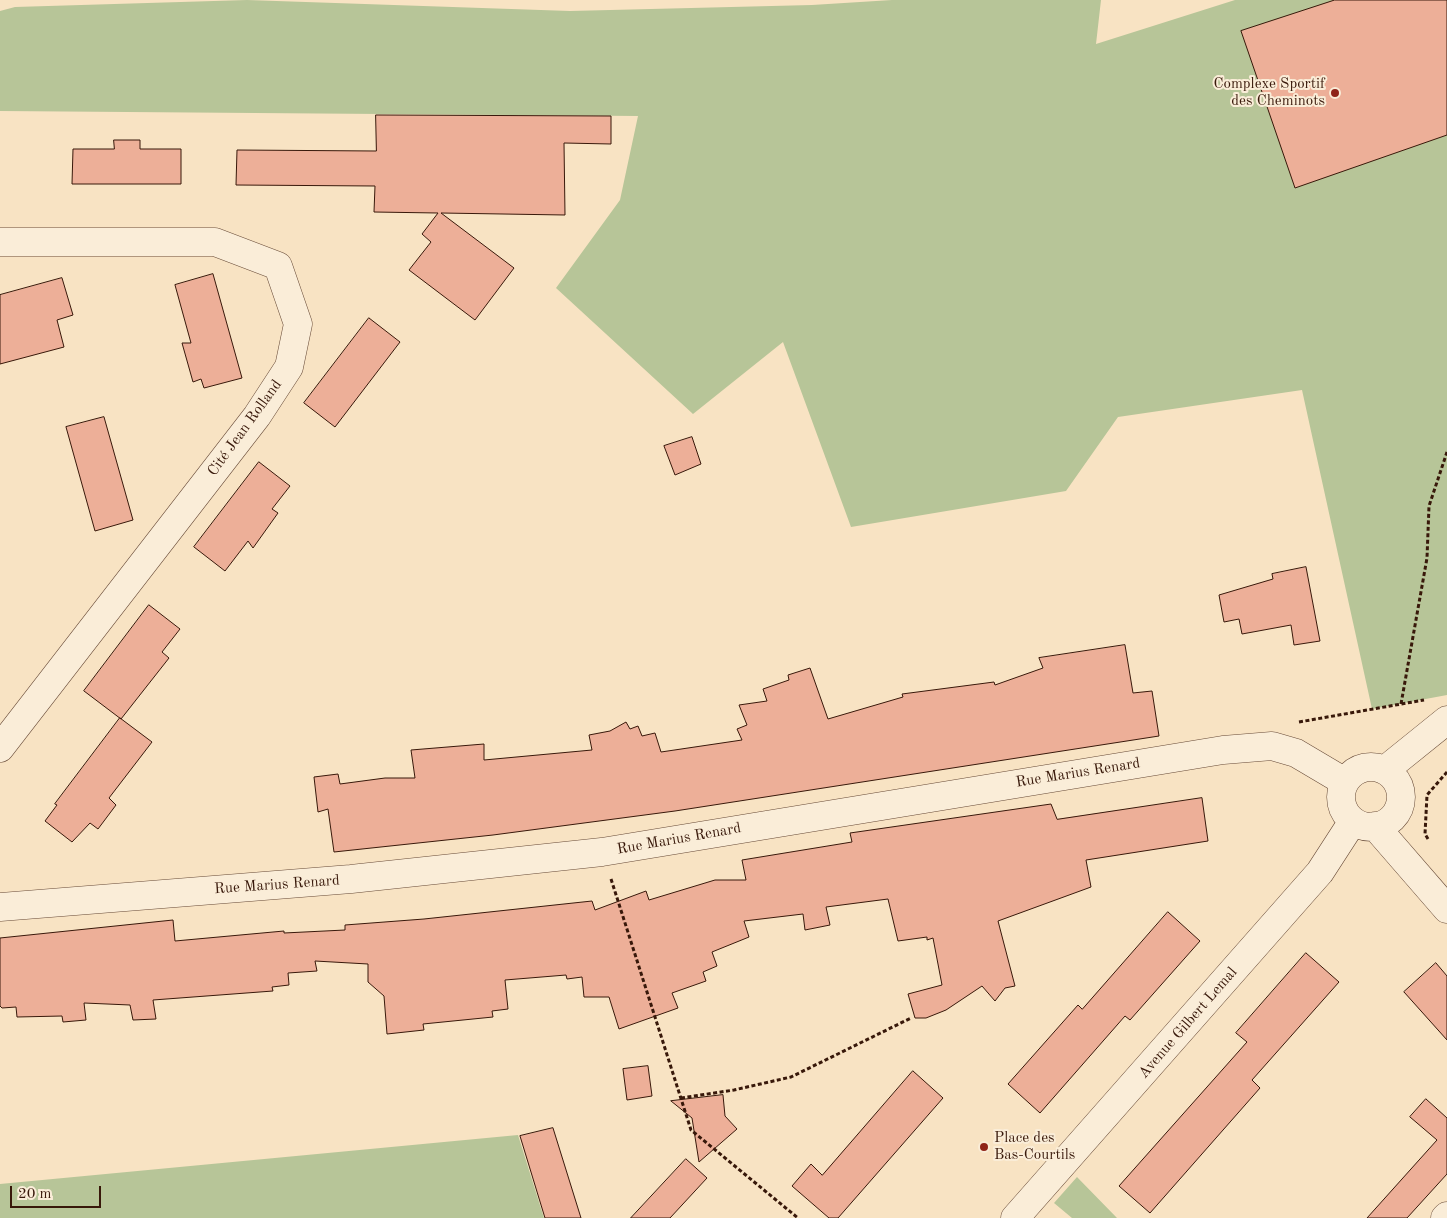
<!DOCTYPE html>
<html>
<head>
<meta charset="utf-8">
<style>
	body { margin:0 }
	#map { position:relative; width:1447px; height:1218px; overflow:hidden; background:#f8e3c3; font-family:"Old Standard TT",serif }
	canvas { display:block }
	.scale { position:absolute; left:10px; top:1186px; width:91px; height:22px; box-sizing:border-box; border:2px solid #38180a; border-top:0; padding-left:6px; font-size:15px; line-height:18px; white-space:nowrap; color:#38180a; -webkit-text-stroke:4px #faedd8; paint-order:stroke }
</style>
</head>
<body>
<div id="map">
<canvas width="1447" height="1218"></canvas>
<div class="scale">20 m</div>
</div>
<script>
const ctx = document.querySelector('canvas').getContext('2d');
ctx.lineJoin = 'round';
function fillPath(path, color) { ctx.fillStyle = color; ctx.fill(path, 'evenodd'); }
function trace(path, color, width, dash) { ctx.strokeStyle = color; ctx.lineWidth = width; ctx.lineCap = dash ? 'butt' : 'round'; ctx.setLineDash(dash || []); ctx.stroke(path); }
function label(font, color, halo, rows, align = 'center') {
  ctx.font = font + ' "Old Standard TT",serif'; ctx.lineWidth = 4; ctx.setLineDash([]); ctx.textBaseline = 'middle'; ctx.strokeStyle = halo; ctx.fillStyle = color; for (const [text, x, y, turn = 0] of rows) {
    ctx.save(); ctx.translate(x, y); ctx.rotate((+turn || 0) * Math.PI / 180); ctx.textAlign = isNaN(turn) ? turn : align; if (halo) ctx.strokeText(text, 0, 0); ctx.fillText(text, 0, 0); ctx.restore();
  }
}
const green = new Path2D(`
	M247,0l323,11 242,-6 80,-5h209l-5,44 139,-44h212v695l-75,14 -70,-319 -184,27 -52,74 -215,36 -68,-185 -90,72 -137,-126 64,-88 18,-84 -638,-5v-100l15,-4z
	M518,1135l26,83h-544v-34z
	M1077,1177l40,41h-45l-18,-15z`);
const building = new Path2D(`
	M1335,0h112v135l-152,53 -54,-157z
	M376,115l235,1v28l-47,-1 1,72 -124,-2 73,55 -39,52 -66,-50 22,-28 -9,-8 16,-21 -64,-1 1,-26 -139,-1 1,-35 139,1z
	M114,140h26v9h41v35h-109l1,-35h41z
	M213,274l29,104 -38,10 -3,-9 -8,3 -11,-39h9l-16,-58z
	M62,278l11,37 -16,5 7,27 -64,17v-69z
	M369,318l31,24 -65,85 -31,-24z
	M104,417l29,103 -38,11 -29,-104z
	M692,437l9,27 -26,11 -11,-29z
	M259,462l31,24 -18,23 6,4 -25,35 -5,-7 -23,30 -31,-24z
	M1306,567l14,74 -26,4 -3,-20 -49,9 -3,-15 -15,3 -5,-27 54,-16 -1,-5z
	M149,605l31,24 -18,23 7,6 -48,61 -37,-28z
	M1125,645l8,48 19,-2 7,45 -484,75 -182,24 -159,17 -6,-43 -10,3 -4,-35 24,-3 2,10 45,-6h30l-4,-28 73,-6v16l108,-10 -3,-15 21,-4 16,-9 4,7 8,-3 4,10 13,-3 6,19 81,-12 -5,-11 10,-4 -8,-20 28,-4 -4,-12 26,-9 -1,-5 22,-7 18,51 75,-22 -1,-3 92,-12 1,3 48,-17 -4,-10z
	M120,718l32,24 -43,56 7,7 -18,24 -8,-6 -18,19 -27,-21 12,-16 -2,-1z
	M1202,798l6,43 -122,19 5,27 -93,34 17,65 -10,2 -10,13 -13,-15 -36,24 -20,8h-11l-7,-24 34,-9 -9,-47 -6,2v-3l-29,4 -10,-42 -62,8 4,18 -25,5 -2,-16 -59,7 5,16 -37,15 5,14 -14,6 3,9 -34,12 6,15 -59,21 -10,-32h-25l-2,-20 -15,2 -1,-4 -61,5 3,29 -16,2 1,6 -70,7 1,6 -37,4 -3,-38 -16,-14v-18l-53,-3 2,10 -29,2 1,12 -17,2 1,4 -120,9 3,19 -23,1 -3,-15 -46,-2 2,17 -23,2 -1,-6 -45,1 -1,-10 -14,1 -2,-2v-68l173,-18 2,21 109,-10v2l61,-3v-5l79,-6 168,-18 3,9 51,-19 3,9 66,-20h31l-4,-20 110,-18 -2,-9 201,-29 6,15z
	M1168,912l32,29 -70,79 -5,-4 -85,97 -32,-29 70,-79 4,4z
	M1306,953l33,29 -87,98 8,8 -110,125 -31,-27 128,-144 -11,-9z
	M1436,963l11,13v64l-43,-48z
	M648,1066l4,30 -25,4 -4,-31z
	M913,1071l30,27 -105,120h-9l-37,-32 19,-22 11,11z
	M723,1095l2,21 12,13 -38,33 -7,-44 -21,-17z
	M1426,1099l21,19v56l-40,44h-40l70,-78 -27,-23z
	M553,1128l28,90h-36l-25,-82z
	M686,1159l21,19 -37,40h-39z`);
const path = new Path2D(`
	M1401,704l26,-146 2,-52 18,-54
	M1299,722l125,-22
	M1428,839l-3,-5 2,-39 20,-23
	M611,879l80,251 107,88
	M681,1098l53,-8 57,-13 120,-59`);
const minor = new Path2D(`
	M0,242h215l63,24 20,58 -9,43 -32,49 -257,332
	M1341 797a30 30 0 1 1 60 0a30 30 0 1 1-60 0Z
	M1385,770l62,-50
	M1375,826l72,83
	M0,907l351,-28 251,-27 621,-102 49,-4 24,7 49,29
	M1015,1218l305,-346 33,-51
	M1445,1218l2,-2`);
const markers = [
	[1335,93,5,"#8f2418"],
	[984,1147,5,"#8f2418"]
];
const poiNames = [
	["Complexe Sportif",1325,84],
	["des Cheminots",1325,101],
	["Place des",994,1138,"left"],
	["Bas-Courtils",994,1155,"left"]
];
const streetNames = [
	["Cité Jean Rolland",245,428,-54],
	["Rue Marius Renard",1078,773,-9],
	["Rue Marius Renard",679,839,-10],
	["Rue Marius Renard",277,885,-4],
	["Avenue Gilbert Lemal",1188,1023,-49]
];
fillPath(green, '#b7c598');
fillPath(building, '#edaf98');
trace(building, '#38180a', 1);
trace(minor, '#684b38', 29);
trace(path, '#38180a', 3, [4, 2.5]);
trace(minor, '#faedd8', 28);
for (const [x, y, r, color] of markers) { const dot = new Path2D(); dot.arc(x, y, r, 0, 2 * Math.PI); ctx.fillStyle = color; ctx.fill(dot); trace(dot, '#faedd8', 2); }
label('15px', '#38180a', '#faedd8', poiNames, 'right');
label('15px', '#38180a', '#faedd8', streetNames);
</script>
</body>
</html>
